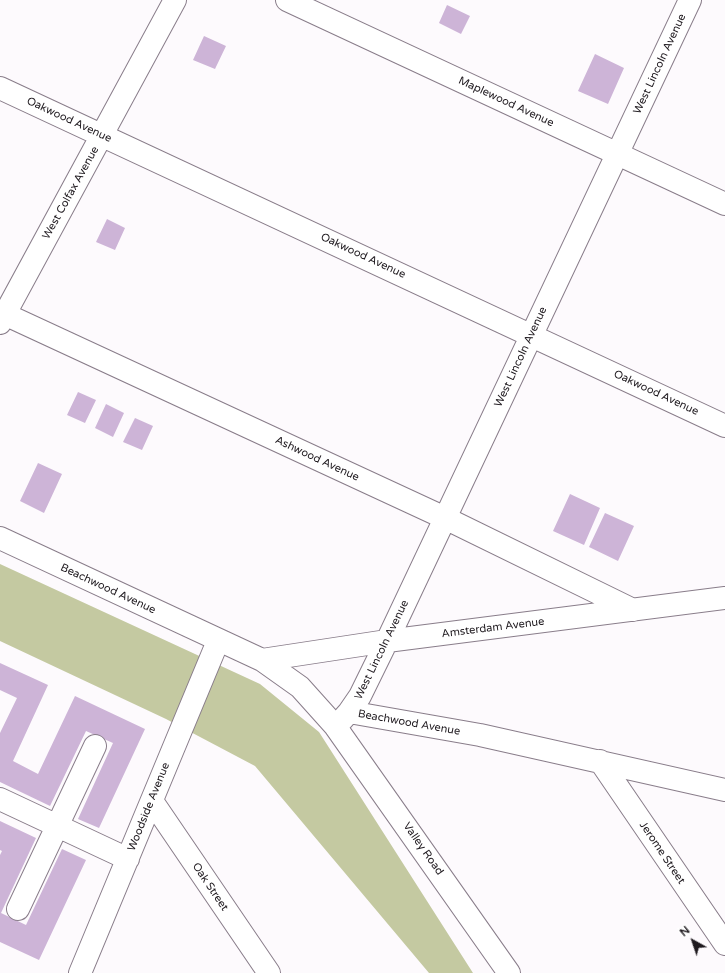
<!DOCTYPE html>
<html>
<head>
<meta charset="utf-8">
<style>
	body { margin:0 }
	#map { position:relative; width:725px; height:973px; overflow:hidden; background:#fdfafd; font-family:"Varela Round",sans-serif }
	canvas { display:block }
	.north { position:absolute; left:673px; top:921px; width:40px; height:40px; -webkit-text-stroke:3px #fff; paint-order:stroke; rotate:320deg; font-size:11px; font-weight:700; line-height:16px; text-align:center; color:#1f1a1f }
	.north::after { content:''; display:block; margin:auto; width:14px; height:18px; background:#1f1a1f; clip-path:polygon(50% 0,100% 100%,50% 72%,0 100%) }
</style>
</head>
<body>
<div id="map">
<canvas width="725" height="973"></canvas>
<div class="north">N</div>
</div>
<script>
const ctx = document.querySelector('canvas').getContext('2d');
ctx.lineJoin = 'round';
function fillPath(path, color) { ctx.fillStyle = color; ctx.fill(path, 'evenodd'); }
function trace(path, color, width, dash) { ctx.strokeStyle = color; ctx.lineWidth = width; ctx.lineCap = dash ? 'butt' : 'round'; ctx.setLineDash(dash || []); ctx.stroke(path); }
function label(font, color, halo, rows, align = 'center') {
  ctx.font = font + ' "Varela Round",sans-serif'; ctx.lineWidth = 3; ctx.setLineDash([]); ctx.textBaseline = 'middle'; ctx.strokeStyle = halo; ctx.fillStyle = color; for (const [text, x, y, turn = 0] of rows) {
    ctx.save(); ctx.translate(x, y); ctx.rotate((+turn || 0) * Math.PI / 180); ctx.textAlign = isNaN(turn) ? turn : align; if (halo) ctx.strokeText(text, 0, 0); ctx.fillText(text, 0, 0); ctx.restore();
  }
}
const forest = new Path2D(`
	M0,564l260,120 59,48 154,241h-44l-174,-207 -89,-47 -166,-78z`);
const building = new Path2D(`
	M447,5l23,11 -9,18 -22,-11z
	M204,36l22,10 -11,23 -22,-9z
	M595,54l29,14 -16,36 -30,-13z
	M107,219l18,9 -10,22 -19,-8z
	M78,392l18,8 -11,23 -18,-8z
	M106,404l18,9 -11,24 -18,-9z
	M135,418l18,8 -11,24 -19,-8z
	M38,463l24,11 -18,39 -24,-12z
	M570,494l30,14 -16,37 -31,-14z
	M605,513l29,13 -16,35 -29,-14z
	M0,663l48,22 -35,76 25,13 37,-78 70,33 -46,99 -21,-9 35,-76 -27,-12 -36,75 -50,-24v-49l17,-35 -17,-8z
	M0,821l36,17 -35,75 25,12 36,-76 24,11 -47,100 -39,-18v-87l2,-4 -2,-1z`);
const minor = new Path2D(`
	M287,0l438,204
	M0,88l725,338
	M0,312l445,206 188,92
	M0,323l175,-323
	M0,538l262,122 38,27 35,39 174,247
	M262,660l125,-19 338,-43
	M349,712l11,-16 27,-55 303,-641
	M341,721l8,-9 131,23 245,55
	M600,761l125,183
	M0,799l128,60
	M152,801l117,172
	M18,909l77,-163
	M80,973l138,-332`);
const streetNames = [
	["West Lincoln Avenue",660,64,-65],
	["Maplewood Avenue",506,102,25],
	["Oakwood Avenue",69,120,25],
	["West Colfax Avenue",71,193,-61],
	["Oakwood Avenue",363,256,25],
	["West Lincoln Avenue",521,357,-65],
	["Oakwood Avenue",656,393,25],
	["Ashwood Avenue",317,459,25],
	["Beachwood Avenue",108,589,25],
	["Amsterdam Avenue",493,628,-7],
	["West Lincoln Avenue",382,650,-64],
	["Beachwood Avenue",409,723,10],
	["Woodside Avenue",149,807,-68],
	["Valley Road",423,849,55],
	["Jerome Street",662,853,56],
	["Oak Street",210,887,56]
];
fillPath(forest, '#c4c9a1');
fillPath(building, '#cdb4d7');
trace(minor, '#897d8a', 24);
trace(minor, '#fff', 22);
label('11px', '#1f1a1f', '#fff', streetNames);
</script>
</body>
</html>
